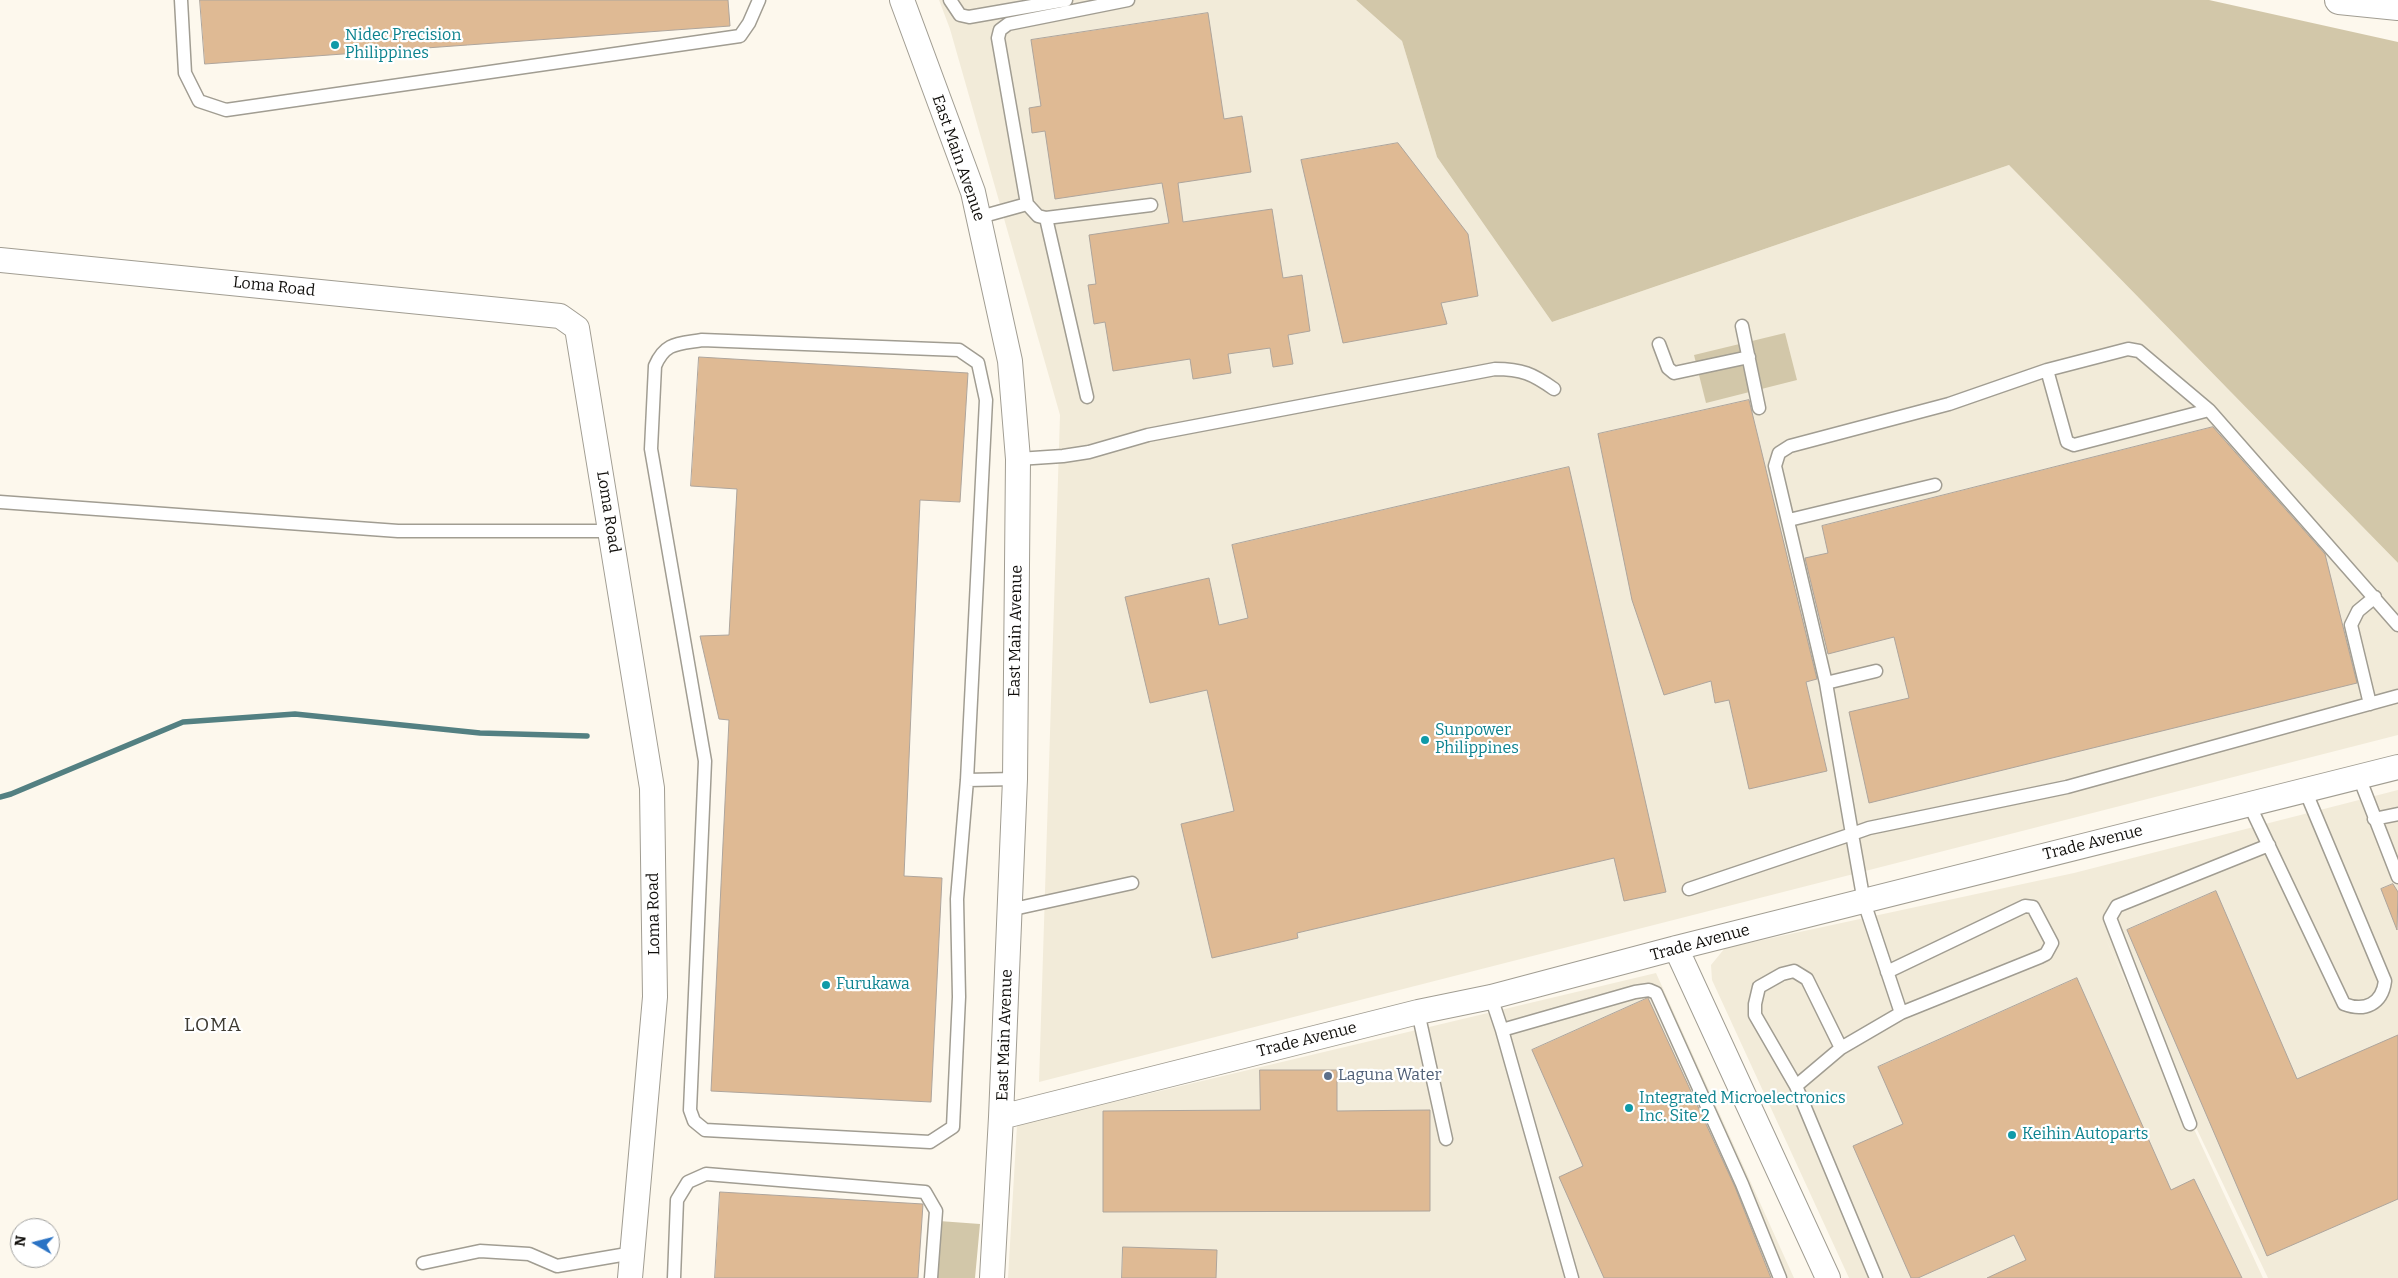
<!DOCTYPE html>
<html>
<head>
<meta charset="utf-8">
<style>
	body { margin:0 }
	#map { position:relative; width:2398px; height:1278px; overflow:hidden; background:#fdf8ed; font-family:Bitter,serif }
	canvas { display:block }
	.north { position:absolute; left:10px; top:1218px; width:50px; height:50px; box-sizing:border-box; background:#fff; border:1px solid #9f9f9d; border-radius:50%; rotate:278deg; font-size:14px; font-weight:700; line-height:20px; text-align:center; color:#100e0b }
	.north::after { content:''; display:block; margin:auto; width:18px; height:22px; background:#2b73c4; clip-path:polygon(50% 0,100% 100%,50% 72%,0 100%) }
</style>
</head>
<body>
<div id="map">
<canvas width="2398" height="1278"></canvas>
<div class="north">N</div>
</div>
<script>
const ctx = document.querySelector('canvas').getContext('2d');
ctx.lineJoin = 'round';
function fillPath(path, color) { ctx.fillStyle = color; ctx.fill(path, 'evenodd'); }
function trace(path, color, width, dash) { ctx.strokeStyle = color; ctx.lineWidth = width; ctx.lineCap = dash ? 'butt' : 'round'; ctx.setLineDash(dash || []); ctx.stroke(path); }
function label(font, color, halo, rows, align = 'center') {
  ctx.font = font + ' Bitter,serif'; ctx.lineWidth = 4.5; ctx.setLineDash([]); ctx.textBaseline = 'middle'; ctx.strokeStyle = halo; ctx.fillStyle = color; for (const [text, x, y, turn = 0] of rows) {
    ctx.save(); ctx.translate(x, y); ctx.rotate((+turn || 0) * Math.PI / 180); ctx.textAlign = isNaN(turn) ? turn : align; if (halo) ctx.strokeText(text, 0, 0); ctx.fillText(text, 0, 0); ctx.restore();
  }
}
const built = new Path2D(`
	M939,0h417l46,41 35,116 115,165 457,-157 389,398v172l-1359,347 21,-667 -110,-386z
	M2398,790v488h-130l-163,-341 158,341h-414l-137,-298 -1,-15 14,-17 349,-75z
	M1656,973l138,305h-786l9,-153z`);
const green = new Path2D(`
	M1356,0h853l189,42v521l-389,-398 -457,157 -115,-165 -35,-116z
	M1785,333l12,47 -91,23 -12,-48z
	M939,1221l41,3 -5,54h-40z`);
const stream = new Path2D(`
	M0,797l11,-3 172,-72 112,-8 185,19 107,3`);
const building = new Path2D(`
	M200,0h528l2,26 -525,38z
	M1208,13l16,106 18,-3 9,56 -73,11 5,39 89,-13 11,69 19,-3 8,56 -22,4 5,29 -20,3 -3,-19 -42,6 3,19 -38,6 -3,-20 -77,12 -8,-49 -11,2 -6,-39 8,-1 -7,-49 80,-12 -7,-40 -107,16 -10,-68 -13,2 -3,-25 12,-2 -10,-66z
	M1398,143l70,91 10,62 -37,7 6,21 -104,19 -42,-183z
	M699,357l269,16 -8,129 -40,-2 -16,376 38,2 -11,224 -220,-11 18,-371 -10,-1 -19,-83 29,-1 8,-146 -46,-3z
	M1749,400l68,279 -11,3 21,89 -78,18 -20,-89 -14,3 -4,-22 -47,14 -32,-95 -34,-166z
	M2213,427l112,127 32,129 -488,120 -20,-91 60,-14 -15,-61 -66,17 -23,-96 23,-5 -6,-27z
	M1569,467l97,425 -42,9 -10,-43 -317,75 1,5 -86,20 -31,-134 53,-13 -27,-121 -57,13 -25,-106 84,-19 10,47 29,-7 -16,-73z
	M2393,884l5,8 -1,38 -16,-41z
	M2216,891l81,188 101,-44v164l-131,57 -140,-326z
	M2077,978l94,212 23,-11 48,99h-255l39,-18 -12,-25 -96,43h-7l-58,-132 50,-22 -25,-57z
	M1648,998l87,189 36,91h-167l-45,-101 24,-11 -51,-116z
	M1260,1070h77v41l93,-1v101l-327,1v-101l157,-1z
	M720,1192l203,12 -5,74h-203z
	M1123,1247l94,3 -1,28h-94z`);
const service = new Path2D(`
	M181,0l4,73 14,28 27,9 514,-74 9,-13 10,-23
	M950,0l10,15 9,2 97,-17
	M1027,204l-29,-166 2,-8 8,-6 120,-24
	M980,217l47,-13 11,12 8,2 105,-13
	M1046,218l41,179
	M1742,326l17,82
	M702,340l257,10 19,13 8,37 -19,380 -10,119 2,98 -6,130 -23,15 -225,-12 -11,-9 -4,-11 15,-349 -54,-312 4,-83c10,-24 23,-22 47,-26z
	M1659,344l9,24 6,5 75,-16
	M2047,370l20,72 7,3 135,-35
	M1018,459l45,-3 26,-4 59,-17 347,-66c27,0 38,5 59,20
	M0,502l398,29h214
	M1789,520l146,-35
	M2398,625l-189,-215 -70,-59 -11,-2 -81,21 -98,34 -159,42 -11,7 -4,13 51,217 26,151 17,-6 198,-41 331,-91
	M1826,683l50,-12
	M2370,704l-19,-79 7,-14 17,-14
	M2359,777l39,100
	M967,780l48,-1
	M2249,804l95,200c21,8 38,0 41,-23l-80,-191
	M2374,819l24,-5
	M1689,889l163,-55 12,68 37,111
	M1009,910l123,-27
	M1491,997l11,33 70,248
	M1418,1012l28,127
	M1502,1030l133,-38 14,-2 7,3 86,191 38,94
	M1841,1048l-34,-69 -13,-8 -12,3 -23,13 -4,17v11l41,71 80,192
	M1796,1086l45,-38 60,-35 139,-56 6,-3 6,-11 -19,-36 -8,-1 -138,66
	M2190,1124l-80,-206 7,-12 152,-61
	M423,1263l57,-12 49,3 28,12 76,-13
	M674,1278l3,-78 11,-18 18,-8 219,18 11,19 -5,67`);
const minor = new Path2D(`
	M902,0l71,192 37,169 8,98 -3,320 -14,338 -9,161
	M0,260l560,56 17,12 75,460 3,209 -25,281
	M1676,948l152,330
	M1001,1117l417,-105 73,-15 185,-49 722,-181`);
const secondary = new Path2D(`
	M2339,0l59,6`);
const markers = [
	[335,45,5,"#0f9aa8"],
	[1425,740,5,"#0f9aa8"],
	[826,985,5,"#0f9aa8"],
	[1328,1076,5,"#5c6f8a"],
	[1629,1108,5,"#0f9aa8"],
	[2012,1135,5,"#0f9aa8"]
];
const cultureNames = [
	["Nidec Precision",345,36],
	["Philippines",345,54],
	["Sunpower",1435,731],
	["Philippines",1435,749],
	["Furukawa",836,985],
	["Integrated Microelectronics",1639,1099],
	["Inc. Site 2",1639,1117],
	["Keihin Autoparts",2022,1135]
];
const streetNames = [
	["East Main Avenue",958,158,71],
	["Loma Road",274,287,6],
	["Loma Road",608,512,81],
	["East Main Avenue",1016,631,-89],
	["Trade Avenue",2093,843,-14],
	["Loma Road",654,914,-91],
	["Trade Avenue",1700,943,-15],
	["East Main Avenue",1005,1035,-88],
	["Trade Avenue",1307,1040,-14]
];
const serviceNames = [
	["Laguna Water",1338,1076]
];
const quarterNames = [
	["LOMA",213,1026]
];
fillPath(built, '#f2ebd9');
fillPath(green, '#d2c7a9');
trace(stream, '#538082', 5.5);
fillPath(building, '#dfba94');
trace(building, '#aea59c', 1);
trace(service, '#a19d92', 15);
trace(minor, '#a19d92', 26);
trace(secondary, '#a19d92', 30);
trace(service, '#fff', 12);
trace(minor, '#fff', 24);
trace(secondary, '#fff', 28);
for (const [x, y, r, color] of markers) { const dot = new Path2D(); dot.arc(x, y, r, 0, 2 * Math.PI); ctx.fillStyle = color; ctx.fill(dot); trace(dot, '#fff', 2); }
label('16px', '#0d838f', '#fff', cultureNames, 'left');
label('16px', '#100e0b', '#fff', streetNames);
label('16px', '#4e5e75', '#fff', serviceNames, 'left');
ctx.letterSpacing = '1px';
label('19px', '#3e3b32', '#fff', quarterNames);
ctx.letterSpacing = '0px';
</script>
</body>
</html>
